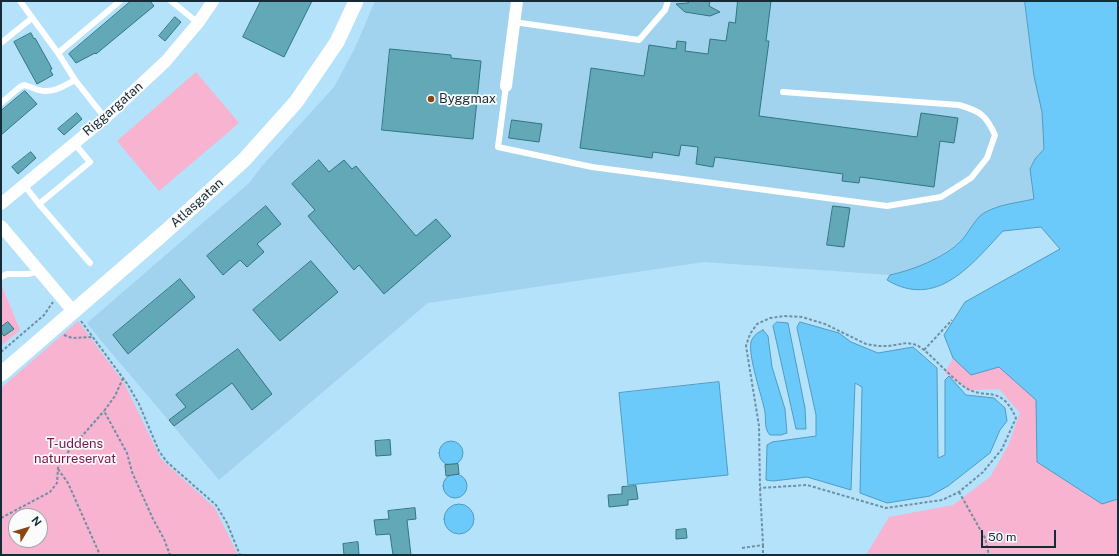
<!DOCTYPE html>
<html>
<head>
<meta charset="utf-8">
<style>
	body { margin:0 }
	#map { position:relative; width:1119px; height:556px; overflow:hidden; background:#b4e2fa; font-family:"Public Sans",sans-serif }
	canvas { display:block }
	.frame { position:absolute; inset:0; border:2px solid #152c38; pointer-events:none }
	.north { position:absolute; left:8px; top:508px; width:40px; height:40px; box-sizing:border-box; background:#fbfbfb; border:1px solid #9fa8ad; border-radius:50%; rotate:52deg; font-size:11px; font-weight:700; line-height:16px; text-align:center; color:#152c38 }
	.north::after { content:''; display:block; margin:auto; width:14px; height:18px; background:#894716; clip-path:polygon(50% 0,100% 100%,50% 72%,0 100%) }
	.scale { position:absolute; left:981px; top:530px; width:75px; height:18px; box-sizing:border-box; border:2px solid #152c38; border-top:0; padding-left:5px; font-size:12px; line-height:14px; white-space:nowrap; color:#152c38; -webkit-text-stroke:3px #fbfbfb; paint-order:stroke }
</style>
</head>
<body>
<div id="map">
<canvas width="1119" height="556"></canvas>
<div class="frame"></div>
<div class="north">N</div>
<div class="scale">50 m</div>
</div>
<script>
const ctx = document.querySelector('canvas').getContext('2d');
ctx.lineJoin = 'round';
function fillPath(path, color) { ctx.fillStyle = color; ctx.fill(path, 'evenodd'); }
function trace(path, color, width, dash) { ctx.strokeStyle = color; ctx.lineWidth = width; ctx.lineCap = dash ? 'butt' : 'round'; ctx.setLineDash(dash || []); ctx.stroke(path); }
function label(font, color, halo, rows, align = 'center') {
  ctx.font = font + ' "Public Sans",sans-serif'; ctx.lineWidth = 3.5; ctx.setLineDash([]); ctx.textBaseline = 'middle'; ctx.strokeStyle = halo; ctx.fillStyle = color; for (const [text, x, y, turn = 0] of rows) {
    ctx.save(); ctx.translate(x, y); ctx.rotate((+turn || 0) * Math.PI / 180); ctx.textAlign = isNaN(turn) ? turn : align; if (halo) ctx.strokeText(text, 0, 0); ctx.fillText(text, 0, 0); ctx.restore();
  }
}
const built = new Path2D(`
	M375,1h650l9,75 8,36 2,37 -9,10 -5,10 4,30 -40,8 -12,7 -22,28 -26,18 -28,11 -16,4 -186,-13 -276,41 -209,177 -116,-137 -16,-20 162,-140 13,-17 72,-79 21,-39z`);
const green = new Path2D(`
	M196,72l43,51 -80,68 -42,-50z
	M1034,76l84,244v235h-252l23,-38 64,-12 37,-28 18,-31 12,-33 -21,-24 -29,1 -25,-17 8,-15 -9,-23 21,-33 95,-53 -19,-22 -38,4 57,-33 -30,-29 5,-10 9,-10 -2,-37z
	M1,284l19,46 -19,16z
	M78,321l46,62 37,76 54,49 23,47h-237v-167zM16,516h24v24h-24z`);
const water = new Path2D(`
	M1025,1h93v498l-16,5 -65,-42 -1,-62 -37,-33 -28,8 -18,-17 -9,-23 21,-33 95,-53 -19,-22 -38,4c-31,33 -66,79 -116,49l3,-5c23,-5 54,-17 71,-34 7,-7 15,-24 23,-28 15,-9 33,-10 50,-14l-4,-30 5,-10 9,-10 -2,-37 -8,-36z
	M777,322l11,1 17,85 1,21h-10l-23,-103z
	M800,322l39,11 12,9 27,11 35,-6 24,21 1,90 7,-3v-75l4,-4 17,19 28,3 11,10 2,13 -7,9 -10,23 -42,33 -18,10 -43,7 -27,-10 2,-106 -7,-4 -4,107 -44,-13 -34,4 -7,-1 1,-35 5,-3 44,-6v-21l-19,-87z
	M763,330l5,6 4,31 13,42 2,24 -6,2h-11c-6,-6 -4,-15 -5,-23 -3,-16 -17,-55 -14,-70 2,-6 7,-10 12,-12z
	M719,382l9,93 -100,10 -9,-92z
	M439 453a12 12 0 1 1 24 0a12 12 0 1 1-24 0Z
	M443 486a12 12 0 1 1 24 0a12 12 0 1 1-24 0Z
	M444 519a15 15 0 1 1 30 0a15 15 0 1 1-30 0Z`);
const building = new Path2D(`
	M131,1h19l4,5 -58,48 -1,-1 -19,10 -7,-9z
	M261,1h51l-28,56 -41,-20z
	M688,1h22l-1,5 11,6 -10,4 -25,-4 -9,-8 12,-1z
	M738,1h33l-5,40h3l-10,75 158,21 4,-24 37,5 -4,25 -14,-2 -6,46 -74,-10 -1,6 -17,-2 1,-7 -128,-17 -2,10 -17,-3 2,-17 -17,-2 -2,11 -26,-4 -1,6 -72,-10 11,-80 53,8 5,-31 27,4 1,-8 9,1 -1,9 23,3 2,-15 16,2 3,-19 6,1z
	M175,17l6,5 -16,19 -6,-5z
	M31,33l3,6 1,-1 14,25 3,6 -2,1 3,5 -16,9 -23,-42z
	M390,49l61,6v3l30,3 -8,78 -91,-9z
	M25,91l12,13 -36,31v-24z
	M77,113l5,6 -18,16 -6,-6z
	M512,120l30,4 -3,18 -30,-4z
	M31,152l5,6 -18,16 -6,-7z
	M319,160l10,12 15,-12 8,9 4,-3 60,70 20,-17 15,17 -67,58 -25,-29 -5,5 -46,-54 7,-6 -23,-26z
	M266,206l15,18 -24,20 7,8 -17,15 -7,-7 -17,15 -16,-19z
	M833,206l17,2 -6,39 -17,-2z
	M311,261l27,31 -58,49 -27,-31z
	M180,279l15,18 -67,57 -15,-19z
	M8,322l6,7 -10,7 -3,-4v-5z
	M238,349l34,45 -20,16 -20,-27 -58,43 -5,-6 17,-13 -10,-12z
	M390,440l1,15 -15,1 -1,-15z
	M458,464l1,10 -13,2 -1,-11z
	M636,486l2,13 -10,1v5l-19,2 -1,-12 14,-1v-7z
	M415,508l1,11 -9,1 4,35h-18l-3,-21 -14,1 -2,-15 15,-1 -1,-8z
	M686,529l1,9 -11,1v-9z
	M358,542l1,13h-15l-1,-11z`);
const path = new Path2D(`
	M81,321l47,64 11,19 20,47 8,11 49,43 11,18 13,32
	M64,335l8,3 21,-1
	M924,350l28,-30
	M1,352l43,-37 9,-13
	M123,378l-8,18 -11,15 23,42 5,19 21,47 11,20 6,16
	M58,469l10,14 32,72
	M959,492l26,46 4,17
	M1,518l49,-26 7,-9 1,-15 3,-8 43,-49
	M763,545v10
	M742,548l21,-3 -3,-57 -1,-62 -13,-80 4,-12 7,-10 13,-6 14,-2 18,1 23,7 41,20 12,2h10l19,-3 10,2 7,5c13,11 25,25 39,36 22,16 37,-4 53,32l-14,31 -19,23 -24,20 -17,8 -56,8 -79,-23 -47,3`);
const service = new Path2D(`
	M20,1l38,52 17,27 30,38
	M171,1l27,22
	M514,22l125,18 26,-30 3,-9
	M1,43l31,-25
	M58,53l62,-52
	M506,86l-8,61 94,20 295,39 54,-9 30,-19 16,-20 8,-23c-9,-20 -15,-24 -36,-30l-176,-13
	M1,103l19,-16 4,-2c5,1 10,4 15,5 13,4 25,-4 36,-10
	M24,185l15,19 51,-42 -16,-19
	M39,204l51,59
	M1,277l6,-3h22l10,-3`);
const minor = new Path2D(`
	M506,86l11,-85
	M1,204l104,-86 61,-57 32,-38 15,-22
	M1,226l72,85`);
const tertiary = new Path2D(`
	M1,374l163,-141 80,-73 52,-58 41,-60 19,-41`);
const markers = [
	[431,99,4,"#894716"]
];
const poiNames = [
	["Byggmax",439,99]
];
const streetNames = [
	["Riggargatan",113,109,-41],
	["Atlasgatan",197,203,-42]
];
const parkNames = [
	["T-uddens",75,444],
	["naturreservat",75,459]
];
fillPath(built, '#a1d3ee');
fillPath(green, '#f7b3d0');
fillPath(water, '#6bcafa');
trace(water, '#519bc0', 1);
fillPath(building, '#63a8b6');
trace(building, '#2f7683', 1);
trace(path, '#6d90a3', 2, [3, 2]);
trace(service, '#fff', 6);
trace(minor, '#fff', 12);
trace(tertiary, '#fff', 15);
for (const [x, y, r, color] of markers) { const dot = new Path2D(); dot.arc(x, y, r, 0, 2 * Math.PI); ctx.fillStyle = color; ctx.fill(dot); trace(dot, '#fbfbfb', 1.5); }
label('13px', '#152c38', '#fbfbfb', poiNames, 'left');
label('13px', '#152c38', '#fbfbfb', streetNames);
label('13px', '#7a164d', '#fbfbfb', parkNames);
</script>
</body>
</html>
